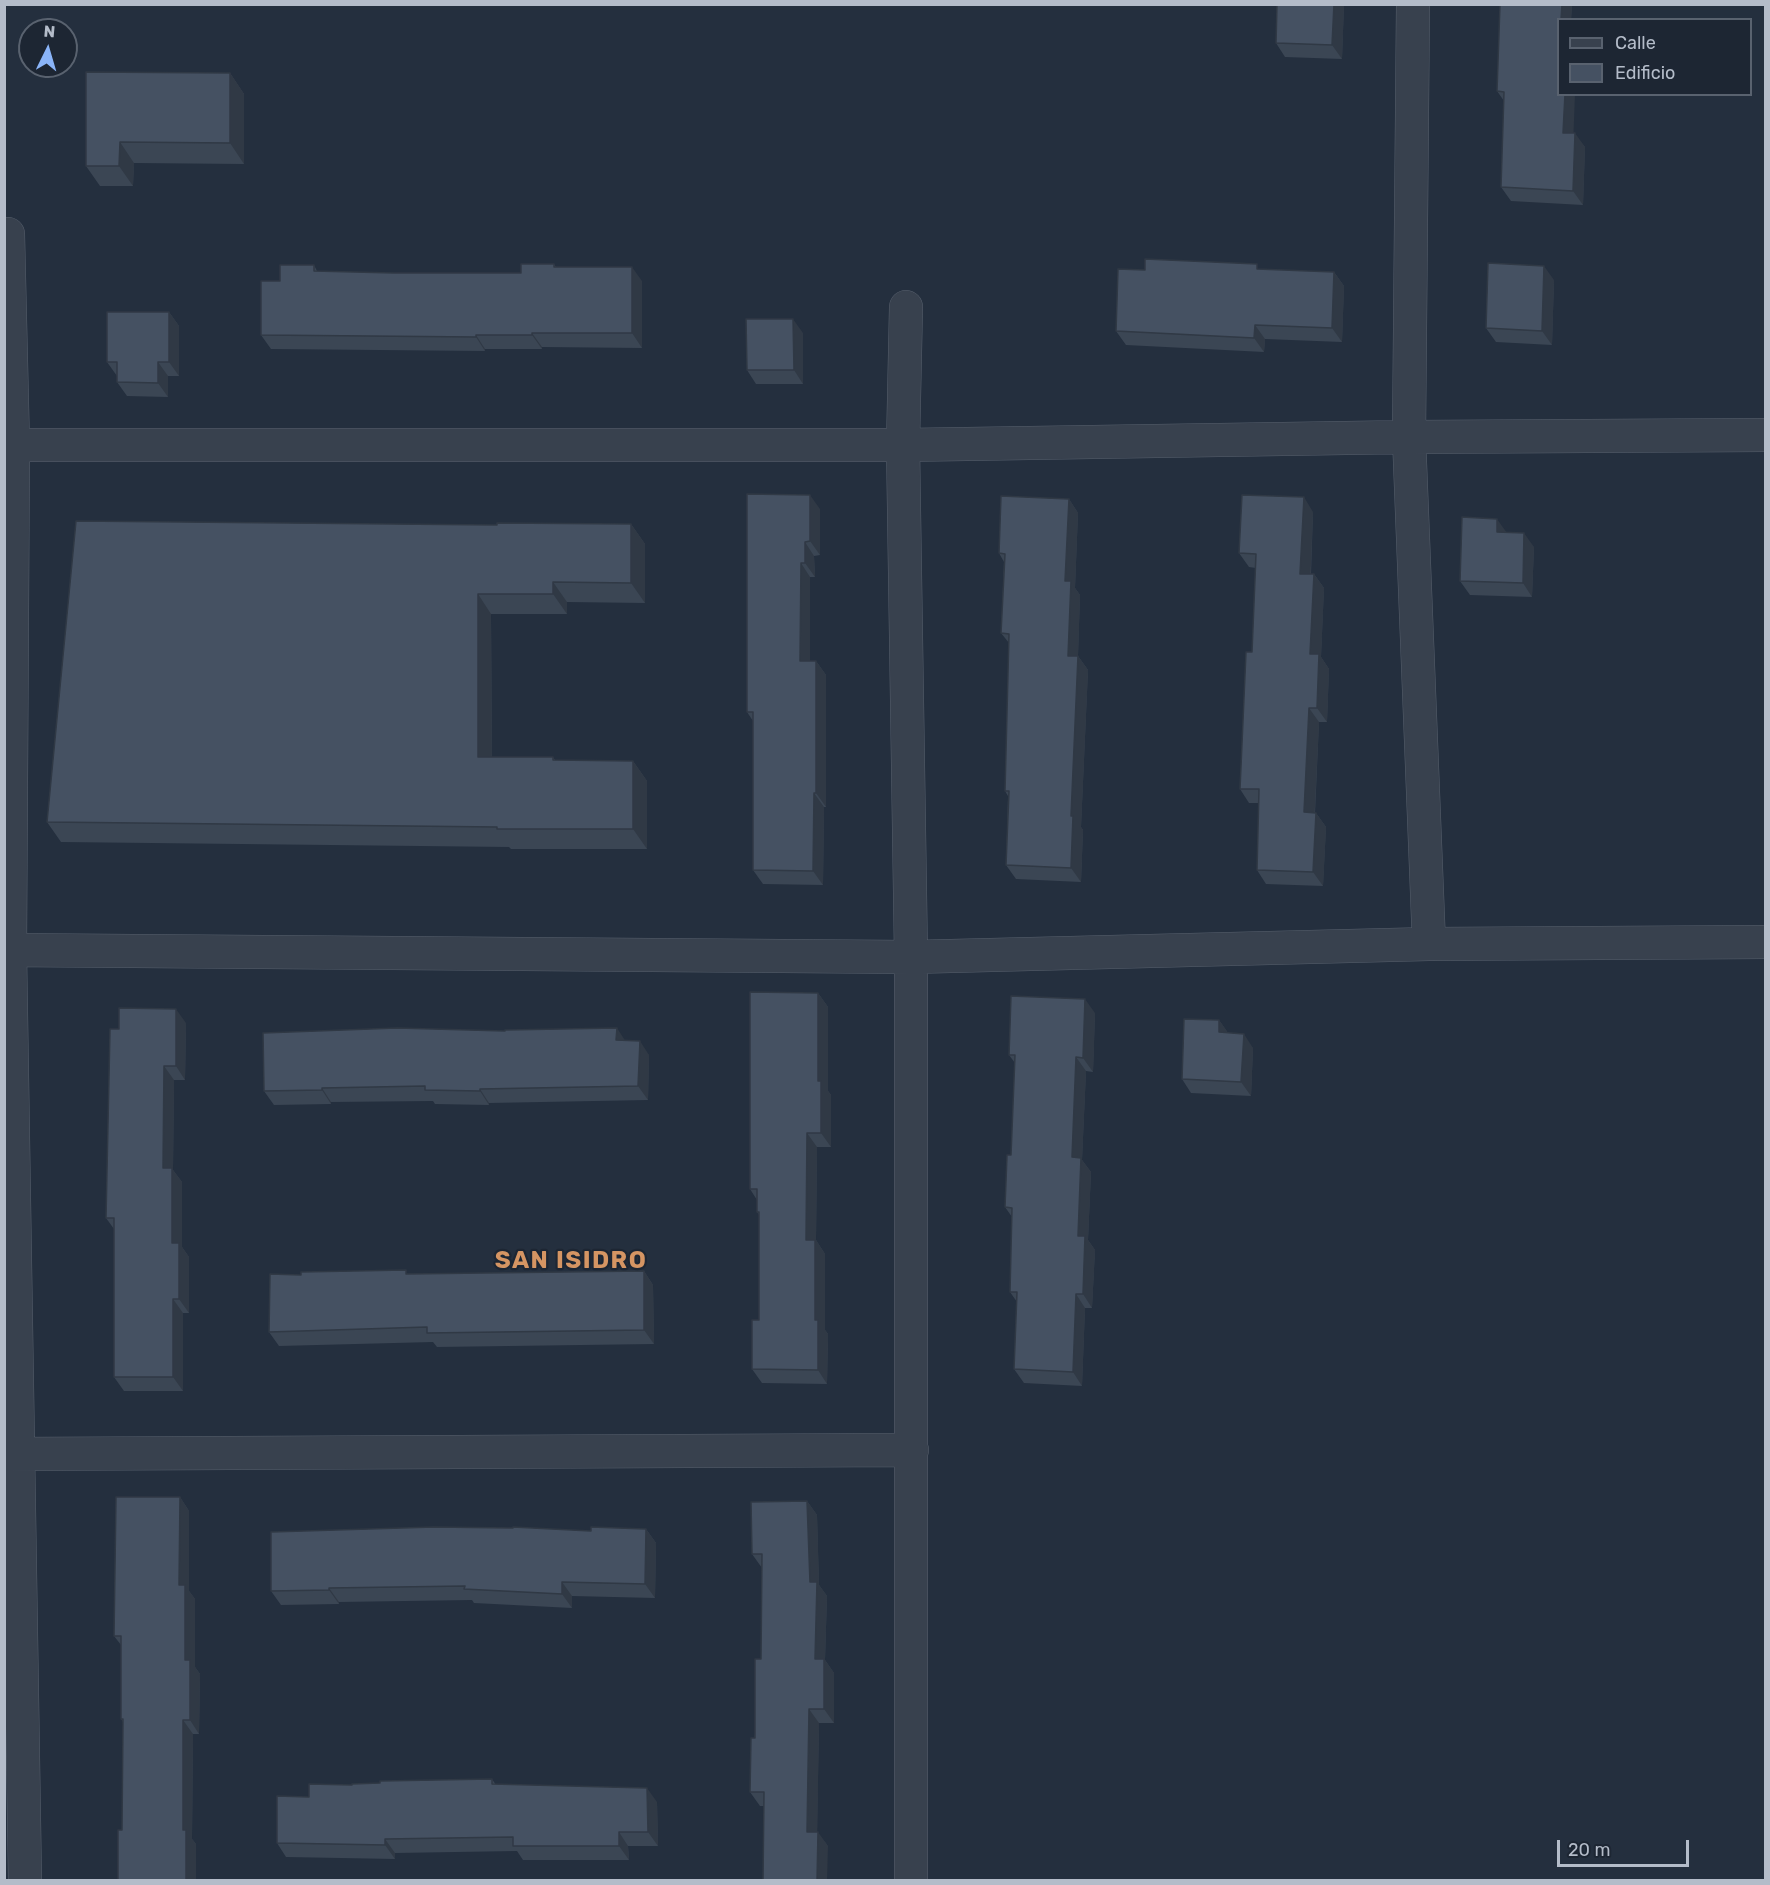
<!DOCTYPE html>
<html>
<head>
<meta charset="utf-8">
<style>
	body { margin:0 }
	#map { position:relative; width:1770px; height:1885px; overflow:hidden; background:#242f3e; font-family:Rubik,sans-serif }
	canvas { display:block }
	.frame { position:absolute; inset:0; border:6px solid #b4bcc9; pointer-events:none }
	.legend { position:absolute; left:1557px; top:18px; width:195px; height:78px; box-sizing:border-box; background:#1d2633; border:2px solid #59626f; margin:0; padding:8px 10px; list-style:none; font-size:18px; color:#b4bcc9 }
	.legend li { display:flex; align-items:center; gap:12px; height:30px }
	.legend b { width:30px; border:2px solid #59626f }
	.north { position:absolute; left:18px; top:18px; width:60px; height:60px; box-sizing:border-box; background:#1d2633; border:2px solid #59626f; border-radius:50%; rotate:5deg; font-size:16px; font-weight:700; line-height:24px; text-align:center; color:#b4bcc9 }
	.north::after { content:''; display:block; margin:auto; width:21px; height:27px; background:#8ab4f8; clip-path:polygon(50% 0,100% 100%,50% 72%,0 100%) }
	.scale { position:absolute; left:1557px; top:1840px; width:132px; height:27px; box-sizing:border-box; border:3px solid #b4bcc9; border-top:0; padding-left:8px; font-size:18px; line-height:21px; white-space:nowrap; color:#b4bcc9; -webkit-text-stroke:4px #1d2633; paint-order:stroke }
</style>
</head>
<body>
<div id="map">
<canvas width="1770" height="1885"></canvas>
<div class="frame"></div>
<ul class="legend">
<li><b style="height:8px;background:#38414e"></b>Calle</li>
<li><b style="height:16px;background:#455162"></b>Edificio</li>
</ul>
<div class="north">N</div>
<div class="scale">20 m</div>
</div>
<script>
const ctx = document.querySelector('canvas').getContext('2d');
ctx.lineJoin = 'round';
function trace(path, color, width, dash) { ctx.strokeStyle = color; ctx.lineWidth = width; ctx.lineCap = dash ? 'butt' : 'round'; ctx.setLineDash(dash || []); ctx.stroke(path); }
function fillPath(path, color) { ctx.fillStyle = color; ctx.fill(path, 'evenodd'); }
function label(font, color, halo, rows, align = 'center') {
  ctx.font = font + ' Rubik,sans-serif'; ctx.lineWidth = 4.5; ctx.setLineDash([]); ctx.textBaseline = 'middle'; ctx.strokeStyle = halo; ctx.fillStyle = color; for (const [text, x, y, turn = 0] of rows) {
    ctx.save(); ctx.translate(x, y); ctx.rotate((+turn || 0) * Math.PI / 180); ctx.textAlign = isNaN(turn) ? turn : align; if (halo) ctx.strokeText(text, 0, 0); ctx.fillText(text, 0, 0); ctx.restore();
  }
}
const minor = new Path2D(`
	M1413,4l-4,433 20,507
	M8,234l5,211 -3,505 15,930
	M906,307l-3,138 8,512v923
	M4,445h899l506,-8 357,-2
	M4,950l907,7 518,-13 337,-2
	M4,1454l908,-4`);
const wall = new Path2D(`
	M1277,4h67l-2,55 -57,-2 -9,-14z
	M1500,4h72l-1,16h-13l15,113 12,14 -2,58 -72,-4 -10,-14 3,-86 -7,-10z
	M86,72l144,1 14,21v70l-110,-1 -1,23h-33l-14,-20z
	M554,264l2,3 86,14v67l-100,-1v2h-57v2l-214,-2 -10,-14 19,-54 34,-16 3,6 77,2h127z
	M1261,269l73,3 10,14 -2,56 -77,-3 -1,13 -138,-7 -10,-14 29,-61z
	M1554,280l-2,65 -56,-3 -10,-14z
	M169,312l10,14v50h-11v21l-41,-1 -10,-14v-6l-10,-14z
	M803,333v51h-47l-9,-14z
	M747,494l73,15v46l-6,1 1,21h-5v84h6l10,14v132h-2l-1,78 -60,-1 -10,-14v-149l-6,-9z
	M1069,499l9,14 -3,75 5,7 -2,61 10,14 -7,157 2,3 -2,52 -65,-3 -10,-14 2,-69 -3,-5 4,-148 -8,-10 3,-71 -5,-9z
	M1313,512l-2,62h3l10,14 -3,69 8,12 -2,53h-8l-4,91h1l10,14 -3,59 -57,-2 -9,-14 2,-67h-10l-9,-14 12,-137 4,-84 -7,-1 -10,-14z
	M631,524l14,20v59l-78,-1v12h-76l1,143h61l2,3 78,1 14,20v68h-136l-2,-2 -448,-5 -14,-20 450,-297z
	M1507,532l27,15 -2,50 -62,-2 -10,-14z
	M818,993l10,14v84l3,4v52h-14l-1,93 9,14v76l3,4 -1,50 -65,-1 -10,-14 7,-49v-105l-2,-3v-12l-7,-11z
	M1095,1013l-2,59 -7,-1 -4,89 9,12 -3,68 7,10 -3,58h-7l-3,78 -58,-3 -10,-14 3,-67 -7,-10 2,-75 -7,-10 6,-52 4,-92 -6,-8z
	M1219,1020l9,13 25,15 -2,48 -60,-3 -9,-14z
	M186,1023l-1,57h-11l-1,90 9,12v65l7,10v56h-6v78h-59l-10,-14v-148l-8,-11 13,-189z
	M625,1040l24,15 -1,45 -159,3v2l-54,-1 -2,-3 -102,1v2l-57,1 -10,-14z
	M644,1271l9,14 1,59 -217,3 -4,-5 -154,4 -10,-14 32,-57z
	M180,1497l9,14v80l6,8v68l5,7 -1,60h-6l-1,105 4,5 -74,-14 1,-108 -2,-3v-74l-7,-9z
	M807,1501l10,14 2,70 8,11 -2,64 9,13v50h-15l-2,109 11,14 -64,-40h-4l-10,-14 11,-133 1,-91 -10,-14z
	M646,1529l10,14 -1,55 -83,-2v12l-98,-5 -2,-3 -133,2v2l-58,1 -10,-14 320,-60z
	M492,1779l4,6 161,17 1,44h-30l1,14h-106l-6,-9 -122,2v6l-109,-2 -9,-14 32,-46 43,-12z`);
const shadedWall = new Path2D(`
	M1334,4h10l-2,55 -10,-14z
	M1562,4h10l-1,16h-10z
	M230,73l14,21v70l-14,-21z
	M1565,94h10l-2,53 -10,-14z
	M1575,133l10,14 -2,58 -10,-14z
	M120,142l14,21 -1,23 -14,-20z
	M1544,266l10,14 -2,65 -10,-14z
	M632,267l10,14v67l-10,-15z
	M1334,272l10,14 -2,56 -10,-14z
	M169,312l10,14v50l-10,-14z
	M793,319l10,14v51l-9,-14z
	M1255,325l10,14 -1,13 -10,-14z
	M532,333l10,14v2l-10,-14z
	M476,335l9,14v2l-9,-14z
	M158,362l10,14v21l-10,-14z
	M810,495l10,14v46l-10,-14z
	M1304,497l9,15 -3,76 -10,-14z
	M1069,499l9,14 -3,75 5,7 -2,61 10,14 -7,157 2,3 -2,52 -10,-14v-52l-6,-235z
	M1497,519l10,14 -10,-1z
	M631,524l14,20v59l-14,-20z
	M1524,533l10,14 -2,50 -9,-14z
	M805,542l9,14 1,21 -10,-14z
	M801,563l9,14v98l-10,-14z
	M1314,574l10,14 -3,69 8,12 -2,53 -10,-14 -7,-54z
	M553,582l14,20v12l-14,-20z
	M478,594l13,20 1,163 -14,-20z
	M816,661l10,14v132l-10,-14z
	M1309,708l10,14 -5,104 -10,-14z
	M633,761l14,20v68l-14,-20z
	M814,793l10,14 -1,78 -10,-14z
	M1316,813l10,14 -3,59 -10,-14z
	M818,993l10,14v84l3,4v52l-10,-14 -3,-52z
	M1085,999l10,14 -2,59 -10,-14z
	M176,1009l10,14 -1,57 -9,-14z
	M1219,1020l10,14 -10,-2z
	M617,1028l9,14 -10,-2z
	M1244,1034l9,14 -2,48 -10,-14z
	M640,1041l9,14 -1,45 -10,-14z
	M1076,1057l10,14 -4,89 9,12 -3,68 7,10 -3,58 -9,-14 -11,-137z
	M164,1066l10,14 -1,90 9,12v65l7,10v56l-10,-14 -16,-131z
	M322,1088l9,14v2l-9,-14z
	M480,1089l9,14v2l-9,-14z
	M807,1133l10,14 -1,93 9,14v76l3,4 -1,50 -9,-14 -3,-50 -9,-80z
	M644,1271l9,14 1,59 -10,-14z
	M1076,1294l9,14 -3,78 -9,-14z
	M173,1299l10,14v78l-10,-14z
	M180,1497l9,14v80l6,8v68l5,7 -1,60 -9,-14 -11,-135z
	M807,1501l10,14 2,70 8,11 -2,64 9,13v50l-10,-14 -9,-50 -5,-77z
	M646,1529l10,14 -1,55 -10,-14z
	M562,1582l10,14v12l-10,-14z
	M329,1588l10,14v2l-10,-14z
	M809,1709l10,14 -2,123 -10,-14z
	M183,1720l10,14 -1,105 4,5v37h-10l-3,-51z
	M647,1788l10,14 1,44 -10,-14z
	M619,1832l9,14 1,14 -10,-14z
	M818,1832l10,14 -1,35h-10z
	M385,1839l10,14v6l-10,-14z`);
const building = new Path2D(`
	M1277,4h57l-2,41 -56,-2z
	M1500,4h62l-1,16h-3v74h7l-2,39h12l-2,58 -72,-4 3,-95 -7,-1z
	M86,72l144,1v70l-110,-1 -1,24h-33z
	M1145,259l112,5v5l77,3 -2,56 -77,-3 -1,13 -138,-7 2,-62 27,1z
	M1488,263l56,3 -2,65 -56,-3z
	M521,264h33v3h78v66h-100v2h-56v2l-215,-2v-54h19v-16h34v6l80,2h127z
	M107,312h62v50h-11v21l-41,-1v-20h-10z
	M746,319h47l1,51h-47z
	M747,494l63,1v46l-5,1v21h-4l-1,98h16v132h-2l-1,78 -60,-1v-158h-6z
	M1242,495l62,2 -4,77h14l-4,80h9l-2,54h-8l-5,104 12,1 -3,59 -56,-2 2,-81h-19l6,-137h6l4,-98 -17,-1z
	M1001,496l68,3 -4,82h6l-3,75h10l-7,160h2l-2,52 -65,-3 3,-74h-4l4,-157 -8,-1 4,-79 -6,-1z
	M1462,517l35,2v13l27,1 -1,50 -63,-2z
	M76,521l421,4v-2l134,1v59l-78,-1v12h-75v163h75v3l80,1v68h-136v-2l-450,-5z
	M750,992l68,1v88h3v52h-14l-1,107h9v80h3v50l-66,-1v-49h7v-108h-2v-23h-7z
	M1011,996l74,3 -2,59 -7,-1 -4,100 9,1 -3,78h7l-2,58h-7l-3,78 -59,-3 3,-77h-7l2,-84 -7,-1 2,-52h4l4,-100h-6z
	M119,1008l57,1v57h-12l-1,102h9v75h7v56h-6v78h-59v-159h-8l4,-189h9z
	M1184,1019l35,1v12l25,2 -3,48 -59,-3z
	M397,1028l108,3v-1l112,-2 -1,12 24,1 -2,45 -158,3v2l-55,-1v-4l-103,2v2l-58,1 -1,-58z
	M406,1270v4l238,-3v59l-217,3v-6l-158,5 1,-58 31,1v-3z
	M116,1497h64l-1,88h6v75h5v60h-7v110h3v51h-68v-51h4l1,-111h-2v-83h-7z
	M807,1501l3,81h7l-2,77h9v50h-15l-2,123h11l-1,49h-54l1,-89h-14l1,-54h4v-79h6l1,-105h-10l-1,-52z
	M434,1527l79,1v-1l78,4v-4l55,2 -1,55 -83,-2v12l-98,-5 1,-3 -136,2v2l-58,1v-59z
	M492,1779v5l155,4 1,44h-29v14h-106v-9l-128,2v6l-108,-2v-47l32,1v-13l43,1v-1l28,-1v-2z`);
const districtNames = [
	["SAN ISIDRO",571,1261]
];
trace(minor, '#565f6c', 34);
trace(minor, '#38414e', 33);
fillPath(wall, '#3b4654');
fillPath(shadedWall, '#303945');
fillPath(building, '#455162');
trace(building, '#303945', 1.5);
ctx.letterSpacing = '1.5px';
label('bold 24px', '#d59563', '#1d2633', districtNames);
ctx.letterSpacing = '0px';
</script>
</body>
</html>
